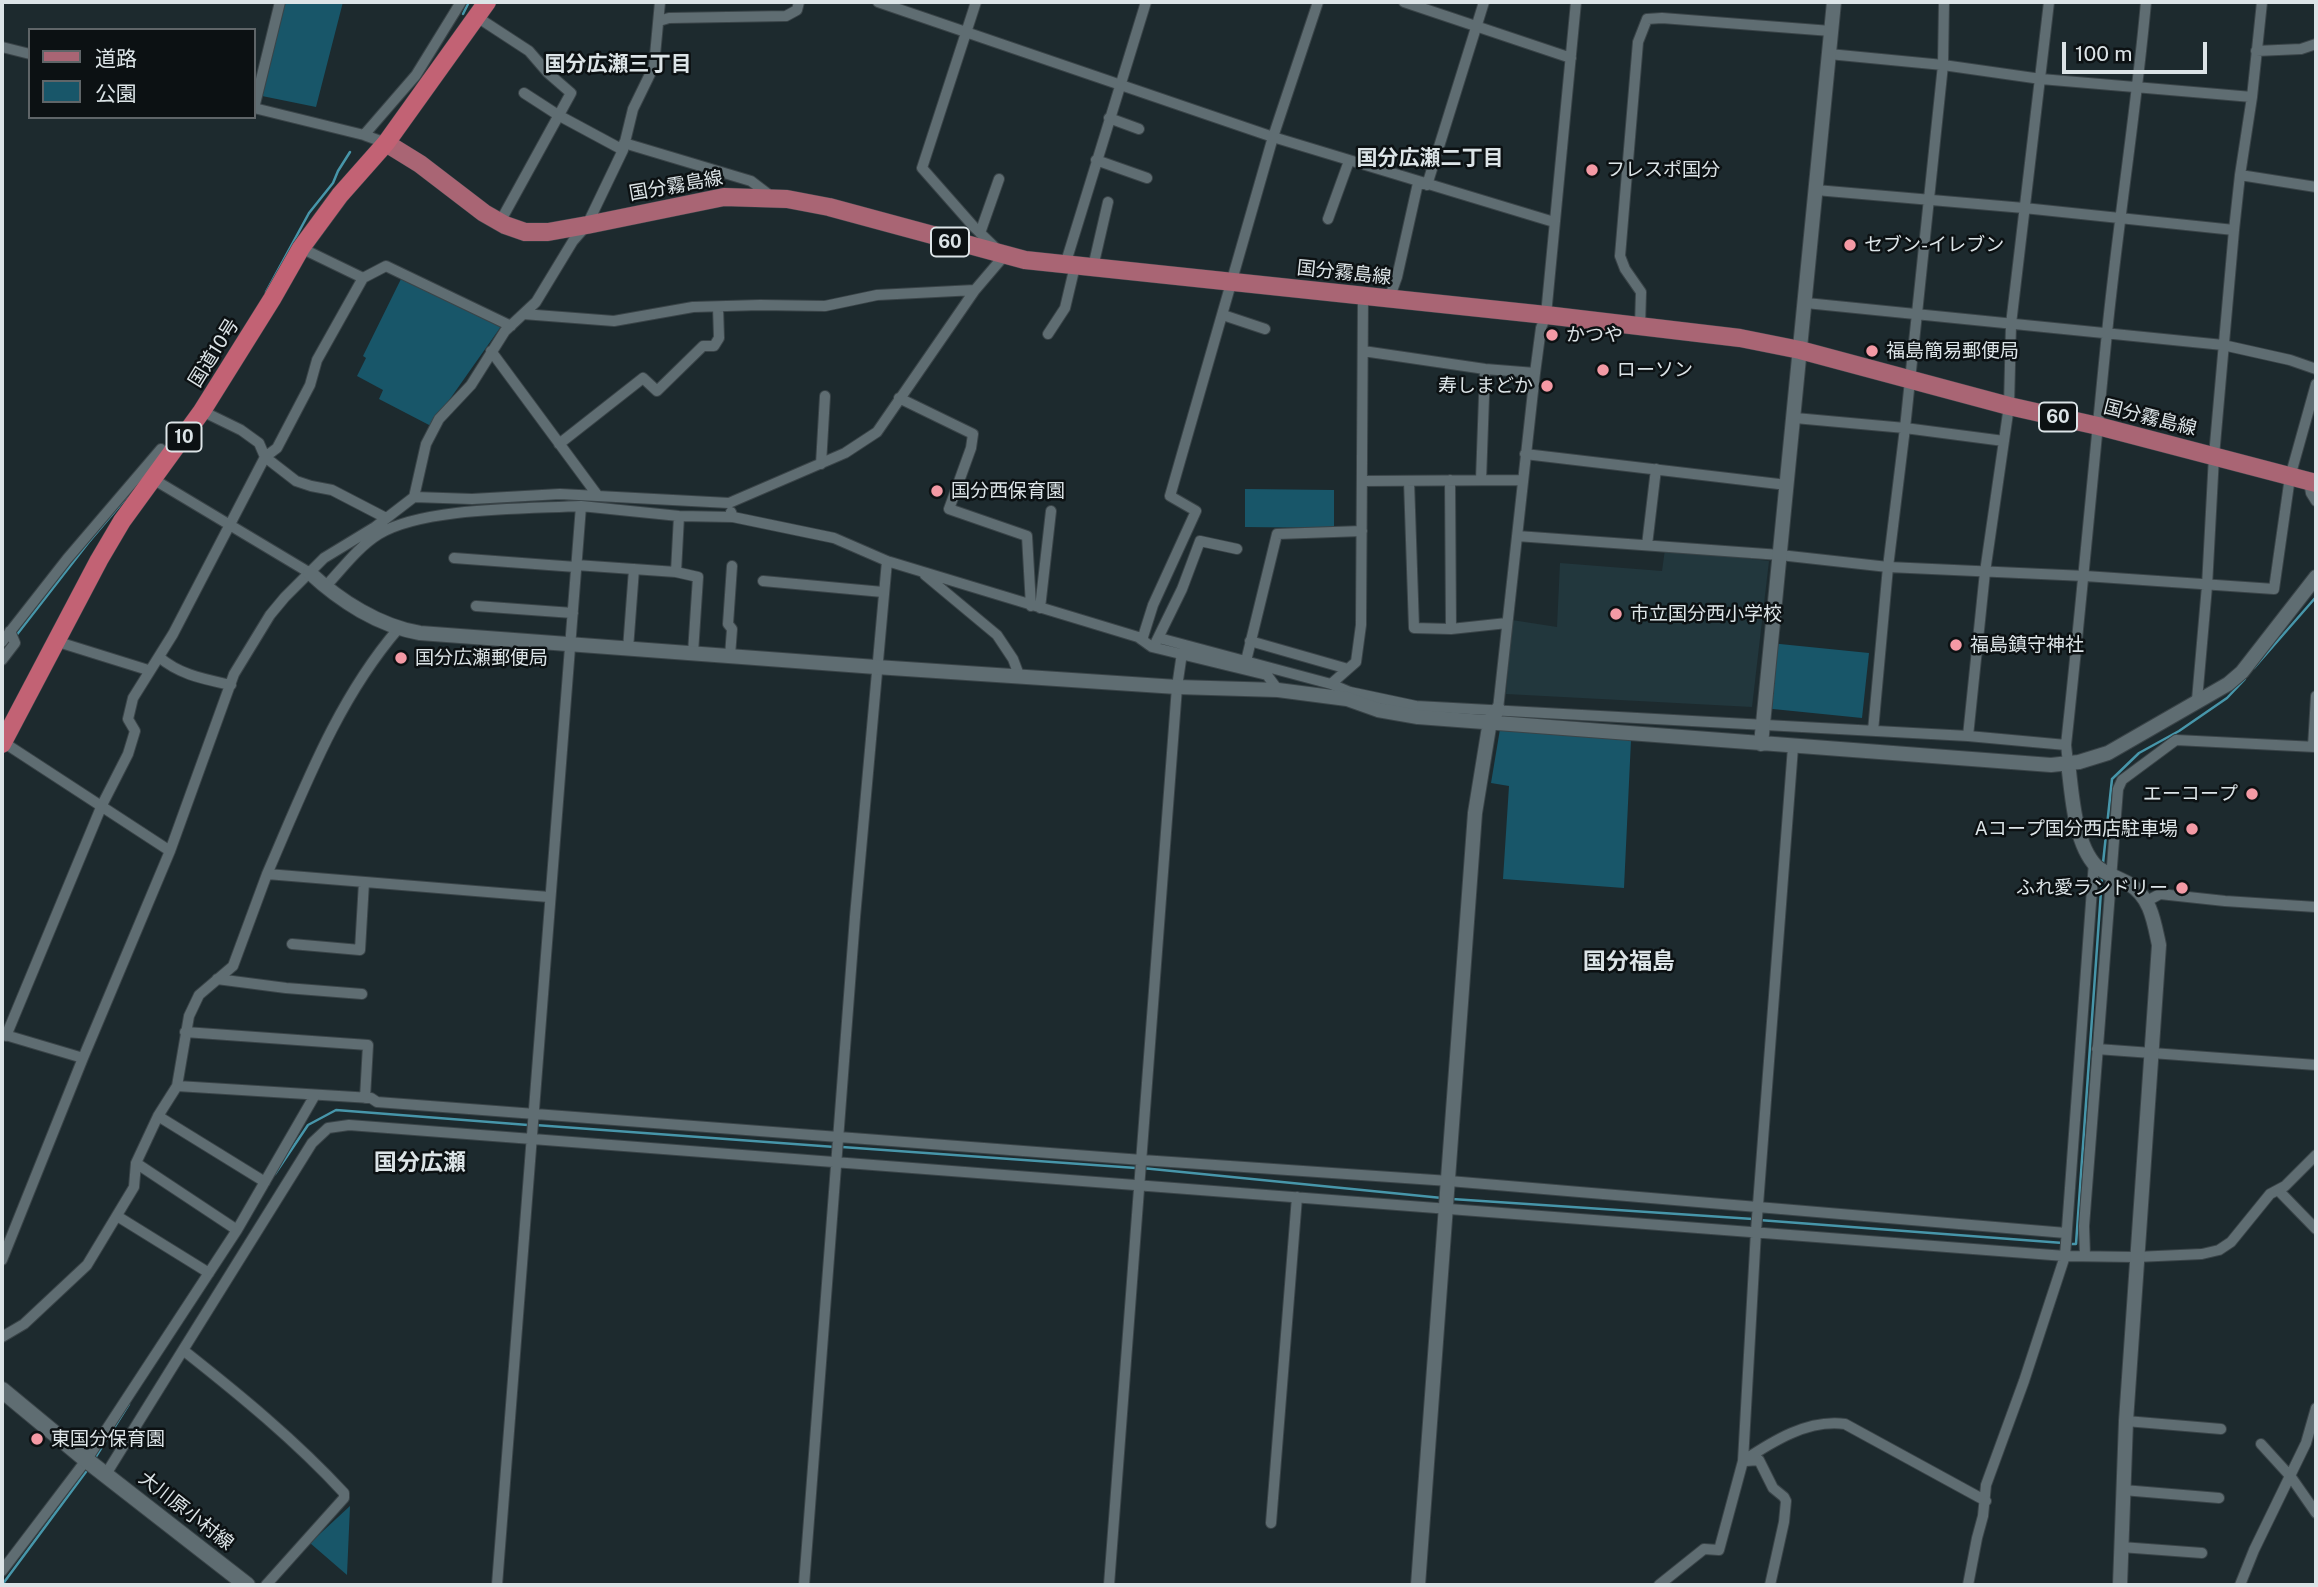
<!DOCTYPE html>
<html>
<head>
<meta charset="utf-8">
<style>
	body { margin:0 }
	#map { position:relative; width:2318px; height:1587px; overflow:hidden; background:#1d2a2e; font-family:"Public Sans","Noto Sans JP",sans-serif }
	canvas { display:block }
	.frame { position:absolute; inset:0; border:4px solid #dce4e7; pointer-events:none }
	.legend { position:absolute; left:28px; top:28px; width:228px; height:91px; box-sizing:border-box; background:#0c1113; border:2px solid #5f6568; margin:0; padding:9px 12px; list-style:none; font-size:21px; color:#dce4e7 }
	.legend li { display:flex; align-items:center; gap:14px; height:35px }
	.legend b { width:35px; border:2px solid #5f6568 }
	.scale { position:absolute; left:2062px; top:42px; width:145px; height:32px; box-sizing:border-box; border:4px solid #dce4e7; border-top:0; padding-left:9px; font-size:21px; line-height:24px; white-space:nowrap; color:#dce4e7; -webkit-text-stroke:5px #0c1113; paint-order:stroke }
</style>
</head>
<body>
<div id="map">
<canvas width="2318" height="1587"></canvas>
<div class="frame"></div>
<ul class="legend">
<li><b style="height:9px;background:#a96574"></b>道路</li>
<li><b style="height:19px;background:#185669"></b>公園</li>
</ul>
<div class="scale">100 m</div>
</div>
<script>
const ctx = document.querySelector('canvas').getContext('2d');
ctx.lineJoin = 'round';
function fillPath(path, color) { ctx.fillStyle = color; ctx.fill(path, 'evenodd'); }
function trace(path, color, width, dash) { ctx.strokeStyle = color; ctx.lineWidth = width; ctx.lineCap = dash ? 'butt' : 'round'; ctx.setLineDash(dash || []); ctx.stroke(path); }
function label(font, color, halo, rows, align = 'center') {
  ctx.font = font + ' "Public Sans","Noto Sans JP",sans-serif'; ctx.lineWidth = 5; ctx.setLineDash([]); ctx.textBaseline = 'middle'; ctx.strokeStyle = halo; ctx.fillStyle = color; for (const [text, x, y, turn = 0] of rows) {
    ctx.save(); ctx.translate(x, y); ctx.rotate((+turn || 0) * Math.PI / 180); ctx.textAlign = isNaN(turn) ? turn : align; if (halo) ctx.strokeText(text, 0, 0); ctx.fillText(text, 0, 0); ctx.restore();
  }
}
const built = new Path2D(`
	M1665,549l104,12 -17,146 -246,-13 6,-74 45,7 3,-64 102,8z`);
const green = new Path2D(`
	M285,2h58l-27,105 -54,-11z
	M401,279l101,46 -71,101 -52,-27 4,-9 -26,-14 9,-18 -3,-2z
	M1245,489l89,1v38l-89,-1z
	M1770,643l99,10 -7,65 -99,-10z
	M1500,729l131,11 -7,148 -121,-9 6,-93 -18,-3z
	M350,1506l-3,69 -37,-32z`);
const stream = new Path2D(`
	M463,14l6,-12
	M266,292l43,-79 24,-30 5,-12 12,-19
	M15,637l73,-94 50,-59
	M2254,668l62,-71
	M2103,863l9,-84 27,-26 40,-22 48,-33 18,-19
	M535,1125l300,22
	M842,1147l294,21
	M1142,1168l300,30
	M275,1174l33,-49 28,-15 192,15
	M1452,1199l301,20
	M1759,1220l304,23
	M2070,1244h6l26,-367
	M95,1458l34,-54
	M2,1585l86,-116`);
const minor = new Path2D(`
	M878,2l395,135 281,85
	M1404,2l167,56
	M477,17l52,34 19,22 23,20 -71,129
	M659,21l10,-3 117,-2 11,-6 2,-8
	M2,47l28,7
	M2256,51l45,-2 15,-5
	M1829,54l114,11 98,14 211,18
	M524,93l34,22 65,35
	M254,108l110,27 22,8
	M254,108l26,-106
	M1109,118l30,11
	M364,135l52,-60 45,-73
	M624,143l127,38 21,16
	M1096,160l51,18
	M2240,175l76,12
	M1427,185l57,-183
	M1816,190l208,18 210,22
	M1328,219l21,-58
	M980,233l19,-54
	M1065,265l81,-263
	M1093,267l15,-65
	M363,278l23,-12 125,60
	M1363,296l-2,329 -5,37 -25,22 19,8 66,14 552,30 98,9
	M1389,299l8,-22 21,-94 6,1
	M1806,303l417,42 67,15 26,9
	M523,314l91,7 79,-14 67,-2 65,1 52,-11 98,-5
	M1223,315l42,14
	M1640,326l1,-34 -16,-23 -5,-13 18,-214 9,-23 15,-1 169,13
	M1048,334l17,-26 10,-42
	M491,351l107,145
	M1363,351l122,18 50,4
	M899,398l74,36 -2,14 -22,61 78,27 4,70
	M202,411l39,19 18,13 6,14 31,24 15,5 21,4 54,28
	M1795,418l110,10 99,13
	M559,444l84,-66 14,13 46,-45h11l5,-8 -1,-31
	M1525,454l262,31
	M821,464l4,-68
	M153,479l157,94
	M1450,480l1,149
	M1481,480l4,-111
	M1362,481l160,-1
	M1409,481l5,147 37,1 56,-6
	M2309,482l2,11 5,8
	M414,497l58,2 88,-5 169,9 116,-50 32,-21 98,-142 29,-34 -30,-29 -52,-59 54,-166
	M731,512l2,5 101,21 53,23 251,76 14,10 115,28 11,15
	M1517,536l263,19 108,12 197,9 189,13 16,-112 26,-93
	M1647,545l9,-76
	M454,558l122,9
	M576,565l100,7 3,-56
	M676,572l22,5 -5,76
	M925,575l72,60 16,24 6,16
	M763,581l120,11
	M325,587c17,-18 33,-40 54,-53 45,-27 148,-25 202,-28
	M476,606l97,7
	M1040,608l11,-97
	M398,629c-61,71 -94,160 -131,245l282,23
	M1159,638l172,46
	M1142,640l11,-35 43,-94 -26,-15 103,-359 45,-135
	M55,641l93,29
	M1250,641l98,28
	M2,642l65,-83 94,-110
	M1156,642l26,-53 18,-48 37,8
	M628,649l6,-80
	M730,656l2,-27 -4,-5 4,-58
	M159,657c21,18 45,22 72,28
	M2,660l13,-17 -5,-12
	M1246,661l31,-127 85,-3
	M2197,700l10,-114 7,-130 20,-226 6,-55 12,-78 10,-95
	M1498,709l37,-336 6,-45 5,-13 30,-313
	M1873,731l15,-164 17,-139 38,-363 1,-63
	M1968,736l17,-164 24,-166 2,-82 38,-322
	M3,742l167,109
	M2313,747l3,-51
	M2068,763l-2,-18c15,-137 27,-274 41,-412 11,-110 29,-220 39,-331
	M2147,901l13,-7 65,7 91,6
	M292,944l68,6 4,-68
	M217,979l69,9 76,6
	M185,1032l183,13 -3,53
	M2,1034l81,24
	M6,1036l96,-231 26,-51 7,-23 -7,-12 5,-21 40,-64 92,-177 12,-9 33,-63 7,-25 46,-82 -62,-30
	M2097,1049l219,16
	M177,1086l194,12 6,4 765,58 307,21 617,52
	M158,1116l107,66
	M136,1163l101,67
	M2278,1190l38,39
	M117,1216l92,57
	M2085,1256l-1,-30 34,-437 4,-9 54,-40 140,7
	M2,1260l81,-202 87,-207 64,-177 36,-59 15,-18 39,-39 51,-31 39,-30 12,-53 13,-25 32,-34 34,-54 31,-29 37,-61 14,-16 36,-75 10,-41 21,-43 6,-64
	M2,1337l22,-13 63,-59 47,-78 2,-24 22,-47 19,-30 12,-70 10,-21 34,-29 34,-92
	M183,1350l129,-207 16,-15 21,-3 1716,131 71,1 66,-3 17,-4 12,-8 39,-48 15,-8 31,-31
	M2126,1421l95,8
	M2261,1444l30,33 25,36
	M1743,1461c30,-20 65,-42 102,-37l141,77
	M1746,1461l13,-1 14,28 11,9 2,4 -2,21 -14,63
	M106,1474l77,-124c57,45 112,90 161,143v5l-78,87
	M2123,1490l96,8
	M1271,1523l26,-326
	M2121,1547l81,6
	M2,1571l85,-112 150,-229 78,-135
	M497,1585l84,-1079 98,10 54,1
	M804,1585l51,-668 32,-356
	M1109,1585l68,-898 5,-34
	M1659,1585l45,-36 15,1 24,-89 13,-230 37,-484
	M1968,1585l9,-47 6,-22 3,-31 38,-104 41,-125 29,-394
	M2240,1585l14,-35 52,-107 10,-35`);
const tertiary = new Path2D(`
	M310,573c30,28 69,53 110,60l456,34 301,20 101,3 69,9 31,11 40,7 633,48 28,-3 29,-9 120,-69 14,-12 74,-95
	M1761,744l73,-742
	M2068,763c4,30 6,80 28,103 9,8 23,12 33,18 22,13 25,38 30,61l-33,476 -6,164
	M1418,1585l57,-772 15,-92 8,-12`);
const secondary = new Path2D(`
	M2,1390l87,72 158,123`);
const primary = new Path2D(`
	M386,143l34,21 64,49 21,12 20,7h23l39,-7 137,-28 63,2 42,8 196,53 521,55 194,23 60,12 209,56 89,20 218,57`);
const trunk = new Path2D(`
	M2,744l97,-184 23,-39 80,-110 70,-112 29,-51 39,-53 46,-52 101,-141`);
const markers = [
	[1592,170,7,"#f49aa5"],
	[1850,245,7,"#f49aa5"],
	[1552,335,7,"#f49aa5"],
	[1872,351,7,"#f49aa5"],
	[1603,370,7,"#f49aa5"],
	[1547,386,7,"#f49aa5"],
	[937,491,7,"#f49aa5"],
	[1616,614,7,"#f49aa5"],
	[1956,645,7,"#f49aa5"],
	[401,658,7,"#f49aa5"],
	[2252,794,7,"#f49aa5"],
	[2192,829,7,"#f49aa5"],
	[2182,888,7,"#f49aa5"],
	[37,1439,7,"#f49aa5"]
];
const shields = [
	[950,242,38],
	[2058,417,38],
	[184,437,35]
];
const shieldNames = [
	["60",950,242],
	["60",2058,417],
	["10",184,437]
];
const poiNames = [
	["フレスポ国分",1606,170],
	["セブン-イレブン",1864,245],
	["かつや",1566,335],
	["福島簡易郵便局",1886,351],
	["ローソン",1617,370],
	["寿しまどか",1533,386,"right"],
	["国分西保育園",951,491],
	["市立国分西小学校",1630,614],
	["福島鎮守神社",1970,645],
	["国分広瀬郵便局",415,658],
	["エーコープ",2238,794,"right"],
	["Aコープ国分西店駐車場",2178,829,"right"],
	["ふれ愛ランドリー",2168,888,"right"],
	["東国分保育園",51,1439]
];
const streetNames = [
	["国分霧島線",676,186,-10],
	["国分霧島線",1344,273,6],
	["国道10号",214,353,-58],
	["国分霧島線",2150,418,14],
	["大川原小村線",186,1511,38]
];
const neighbourhoodNames = [
	["国分広瀬三丁目",618,65],
	["国分広瀬二丁目",1430,159]
];
const quarterNames = [
	["国分福島",1629,962],
	["国分広瀬",420,1163]
];
fillPath(built, '#22373d');
fillPath(green, '#185669');
trace(stream, '#4796aa', 2.5);
trace(minor, '#3a4448', 12);
trace(tertiary, '#3a4448', 16);
trace(secondary, '#3a4448', 18);
trace(primary, '#3a4448', 19);
trace(trunk, '#3a4448', 19);
trace(minor, '#5f6d72', 10);
trace(tertiary, '#5f6d72', 14);
trace(secondary, '#5f6d72', 16);
trace(primary, '#a96574', 18);
trace(trunk, '#c26274', 18);
for (const [x, y, r, color] of markers) { const dot = new Path2D(); dot.arc(x, y, r, 0, 2 * Math.PI); ctx.fillStyle = color; ctx.fill(dot); trace(dot, '#0c1113', 2.5); }
for (const [x, y, w] of shields) { const box = new Path2D(); box.roundRect(x - w / 2, y - 14.5, w, 29, 5); ctx.fillStyle = '#0c1113'; ctx.fill(box); trace(box, '#dce4e7', 2); }
label('bold 18px', '#dce4e7', null, shieldNames);
label('19px', '#dce4e7', '#0c1113', poiNames, 'left');
label('19px', '#dce4e7', '#0c1113', streetNames);
label('bold 21px', '#dce4e7', '#0c1113', neighbourhoodNames);
label('bold 23px', '#dce4e7', '#0c1113', quarterNames);
</script>
</body>
</html>
